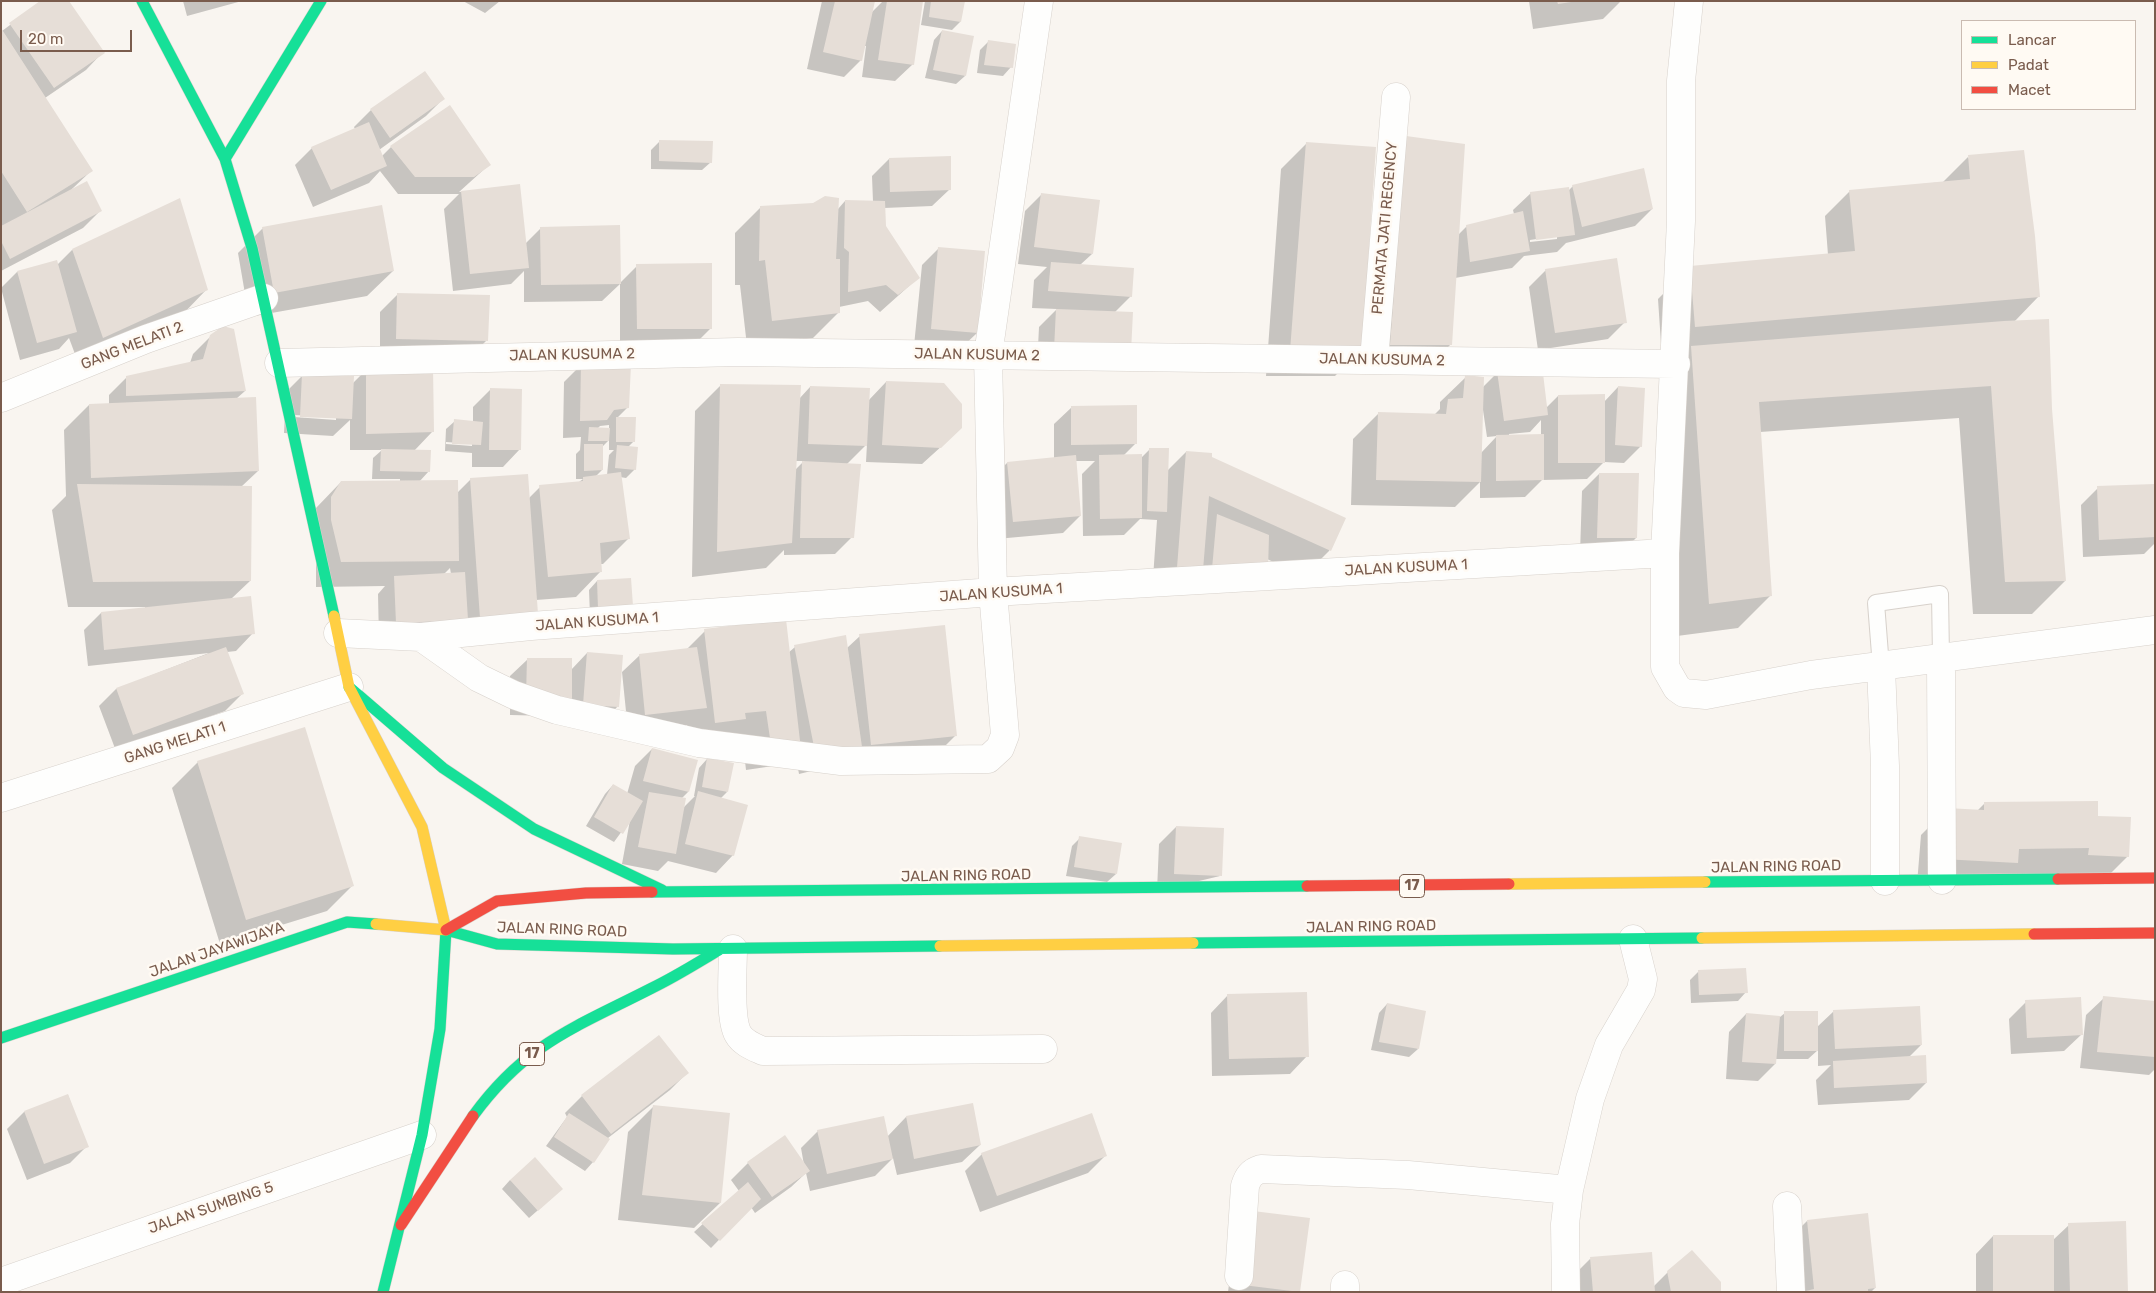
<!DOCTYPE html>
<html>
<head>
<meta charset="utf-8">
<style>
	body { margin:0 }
	#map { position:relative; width:2156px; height:1293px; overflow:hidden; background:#f9f5f0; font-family:Rubik,sans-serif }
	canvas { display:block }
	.frame { position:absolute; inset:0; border:2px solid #7a5c4d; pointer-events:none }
	.legend { position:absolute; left:1961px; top:20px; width:175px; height:90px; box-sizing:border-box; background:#fffaf3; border:1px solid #cabbb1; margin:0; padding:6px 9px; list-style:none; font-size:15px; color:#7a5c4d }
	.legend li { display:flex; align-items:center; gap:10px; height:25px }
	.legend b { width:25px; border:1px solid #cabbb1 }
	.scale { position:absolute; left:20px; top:30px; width:112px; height:22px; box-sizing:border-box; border:2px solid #7a5c4d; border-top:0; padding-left:6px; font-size:15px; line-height:18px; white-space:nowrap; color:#7a5c4d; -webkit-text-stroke:4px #fffaf3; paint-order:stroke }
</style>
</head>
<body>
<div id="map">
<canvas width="2156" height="1293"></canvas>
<div class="frame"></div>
<ul class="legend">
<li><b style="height:6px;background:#16e098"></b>Lancar</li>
<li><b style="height:6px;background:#ffcf43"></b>Padat</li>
<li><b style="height:6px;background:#f24e42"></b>Macet</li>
</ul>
<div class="scale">20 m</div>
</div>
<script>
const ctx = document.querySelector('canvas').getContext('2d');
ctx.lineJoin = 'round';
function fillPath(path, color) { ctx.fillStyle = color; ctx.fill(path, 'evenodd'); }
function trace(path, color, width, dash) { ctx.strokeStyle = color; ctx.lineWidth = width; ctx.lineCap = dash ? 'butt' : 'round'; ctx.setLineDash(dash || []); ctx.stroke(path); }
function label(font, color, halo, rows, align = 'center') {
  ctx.font = font + ' Rubik,sans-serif'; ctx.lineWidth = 5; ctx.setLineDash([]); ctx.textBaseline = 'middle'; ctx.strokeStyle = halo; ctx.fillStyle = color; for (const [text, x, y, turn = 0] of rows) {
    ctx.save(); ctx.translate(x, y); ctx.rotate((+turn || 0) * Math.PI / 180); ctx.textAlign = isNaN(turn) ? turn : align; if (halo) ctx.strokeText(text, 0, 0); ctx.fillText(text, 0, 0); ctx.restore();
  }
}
const shadow = new Path2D(`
	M42,1l61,51 -17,18 -41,28 46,73 -19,18 29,21 -18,18 -82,43v-241l1,1z
	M183,1h59l-55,15z
	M463,1h37l-15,12z
	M822,1h52l-2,11 11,-11h39l-9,63 -18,17 -33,-4 4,-31h-2l-3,14 -17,17 -37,-8z
	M925,1h38l-3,21 -8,8 -31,-5z
	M1529,1h92l-18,18 -70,10z
	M942,31l23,45 -9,8 -31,-6 9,-38z
	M988,42l23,25 -8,9 -26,-3 3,-23z
	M443,99l-17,17 -47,34 3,6 9,-9 99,17 -31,28 60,-7 6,59 16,-16 79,55 17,-17 74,62 -17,17 -74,1v-62l-18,17 -78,1v-31l-13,13 -58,7 -9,-82 15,-15h-61l-18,-23 -11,12 -56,24 -18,-42 17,-17 43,-19 -1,-2 17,-17z
	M660,141l51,21 -9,8 -51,-1v-19z
	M1306,144l54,207 -25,25h-69l15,-207z
	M1968,157l71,139 -25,26 37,87 14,172 -33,33h-59l-14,-196 -199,14 11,163 -33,33 -61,8 -18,-256 23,-23 -20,2 -4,-60 32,-32 138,-12 -3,-39 25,-25 93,-9z
	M889,159l61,30 -18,17 -48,2v18l34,52 -38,34 -12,-11 -29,6 -1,6 -25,25 -66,8 -7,-61h-5v-52l26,-26 77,2 7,-8 28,1 -1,-26z
	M1382,163l76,72 9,-9 47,-12 -1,-4 18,-17 37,-2 5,-5 79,23 -17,17 -69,17 -9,9 -33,4 -12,12 -57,10 -4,66 -25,26h-60zM1557,236v3l-27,3v-2z
	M1042,194l50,60 -12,11 51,31 -16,16 -78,55 2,-40 18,-18 -25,-1 2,-28 13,-13 -29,-3 7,-53z
	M263,228l130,43 -26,25 -118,21 -11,-64z
	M939,248l38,85 -18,17 -45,-4 8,-81z
	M72,250l135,39 -25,26 -104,47 -9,-24 -10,11 -39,11 -19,-72 16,-16 39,-11 1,4z
	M1546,270l79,52 -17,17 -70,11 -9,-63z
	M397,295l90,45 -17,17 -90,-1v-44z
	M211,336l34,55 -9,8 22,72 -17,16 9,94 -19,18 22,34 -17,18 -9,1 15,42 -17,17 -109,40 -17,-45 17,-17 93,-36 -121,13 -4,-36 17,-17 44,-5v-1h-77l-16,-97 14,-14 -2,-66 25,-25 20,-1v-9l18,-18 63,-14 3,-9z
	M581,365l46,43 -10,10 17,23 -6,6 7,22 -9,9 -6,-1 9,61 -26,26h-3l1,7 -25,26 -40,3 1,13 -158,27 -1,-46 7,-8 -69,1v-79l25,-26h59v-3h-28l1,-21 9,-8h-32v-30l-17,16 -49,-3 2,-41 17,-17 50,8 14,-14 65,63 -18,19 15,20 -10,11 38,11 14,-14 58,19 11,-11 39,-5 4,-3h-7v-25l4,-4 1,-13 -18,1 1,-56zM294,415l42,2v3l-42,-3zM609,425v4h-12l3,-3zM609,440v10h5l-5,5 -2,20 -12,2 7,-7v-23zM450,568l1,6h-7z
	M1498,372l48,36 12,-12 46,6 14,-15 23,59 -17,17 -20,-1 -17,17 -45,1 -17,17 -45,1v-16l-25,25 -104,-2 2,-66 26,-26 55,2 6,-6v-7l26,-25 16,11zM1482,410h1l4,27 10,-1 -16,17zM1541,420v15l-32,1v-2l21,-2z
	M886,382l57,63 -21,19 -56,-2 1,-18 -20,20 5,73 -17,17 -51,1v-5l-18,18 -74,9 3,-166 26,-26 78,14 11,-12 58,14zM796,461h8l-9,9z
	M490,390l30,59 -17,18h-31v-14l-27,-2 1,-22 9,-8 18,1v-15zM446,442l26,2v2l-26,-2z
	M1072,407l64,36 -13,13 17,3 10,-10 17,22 19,-19 25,6 133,60 -15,33 -25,25 -37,-17 -70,16 -20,20 -25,-2 5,-73 -17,-1 -16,16 -41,1 -1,-62 13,-13h-20l5,55 -17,17 -67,6 -6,-59 17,-17 47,-5v-34z
	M1599,474l37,64 -17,17 -39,-1 2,-63z
	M2155,485v58l-11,11 -61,3 -2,-52 17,-17z
	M630,580l-40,36 -1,-26 8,-9z
	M705,631l83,22 7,-6 52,1 13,-12 96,99 -25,25 -87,3 -45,11 -5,-28 -21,20 -27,4 -4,-35 -52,13 -3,-23 -59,6 -6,-59 18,-17 46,-5z
	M587,653l31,53 -17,18 -48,-8 -43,-1v-39l18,-17 43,11z
	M652,749l45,12 -9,31 -7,7 2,9 12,-12h-1l5,-28 8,-9 20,33 -7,7 13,56 -17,18 -48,-12 -10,10 -36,-7 8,-44 -16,22 -28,-16 19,-32 8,-9 14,9 8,-28z
	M198,762l154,124 -25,25 -107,33 -48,-156z
	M1985,803l111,14 32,39 -25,25 -186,3 4,-49 25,-25 31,1z
	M1176,827l44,49 -63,15 2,-47z
	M1080,838l36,36 -9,8 -41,-6 6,-30z
	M1699,971l47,21 -8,9 -47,2 -1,-23z
	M1228,995l79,61 -17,18 -78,2 -1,-63z
	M2104,998l51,5v66l-6,6 -69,-7 6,-53z
	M2026,1002l56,32 -18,17 -53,3 -2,-35z
	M1387,1004l31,45 -9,8 -38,-7 8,-37z
	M1834,1011l87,34 -13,13 18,25 -17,17 -91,5 -2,-25 15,-15 -13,1v-16l-10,9h-32l-1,5 -17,17 -32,-2 3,-47 17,-18 34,3 5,-4 31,15z
	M658,1037l29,36 -17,17 -62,48 -15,24 -8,9 -39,-25 21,-29 -2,-4 17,-17z
	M68,1095l19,51 -17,17 -43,17 -20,-51 17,-17z
	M653,1107l67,96 -26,25 -76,-8 10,-88z
	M906,1117l74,28 -18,17 -65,13 -4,-17 -18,18 -65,15 -4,-18 -15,14 -36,26 -4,-6 -40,41 -17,-16 45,-41 -8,-11 17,-17 56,2 -3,-17 17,-17 69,6z
	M982,1154l123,2 -17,17 -108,39 -15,-41z
	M510,1180l43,17 -24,21 -27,-29z
	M1807,1221l68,67 -4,4h-84l-5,-46z
	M2069,1225l58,67h-151v-38l17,-18 60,4z
	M1236,1230l63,62h-71z
	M1590,1259l63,28 15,-15 51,20h-145l-1,-16z`);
const building = new Path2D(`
	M40,1h29l36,52 -51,35 -45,-65z
	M835,1h40l-13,60 -39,-9z
	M887,1h36l-9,64 -36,-5z
	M931,1h34l-4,21 -32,-5z
	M1557,1h14v1l-13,2z
	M1,28l92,143 -66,41 -26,-41z
	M942,30l32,6 -8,40 -33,-6z
	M988,40l28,4 -3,24 -29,-3z
	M425,71l20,28 -55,39 -20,-29z
	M450,105l41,60 -17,12h-59l-25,-31z
	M369,122l18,44 -56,24 -20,-43z
	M1406,136l59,8 -13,201h-62z
	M659,140l54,1 -1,22 -53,-2z
	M1306,142l70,5 -14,204h-72z
	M2024,150l11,86 5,61 -345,30 -5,-61 165,-15 -6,-61 121,-11 -2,-24z
	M951,156v34l-61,2 -1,-34z
	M1644,168l9,41 -71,18 -10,-42z
	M87,181l15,30 -92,48 -9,-18v-15z
	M520,184l9,84 -59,6 -9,-83z
	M1569,187l6,48 -39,5 -6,-48z
	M1041,193l59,7 -7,54 -59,-7z
	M825,196l14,2 -3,61h4v54l-68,8 -7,-61 -6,1 1,-55 53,-3z
	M180,198l28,92 -105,48 -31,-89z
	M845,200l40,1 1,25 34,52 -22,17 -12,-10 -38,7 1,-40 -5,-4z
	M382,205l12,66 -120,22 -12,-66z
	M1523,211l7,40 -60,11 -4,-37z
	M620,225l1,59 -80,1 -1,-58z
	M938,247l47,4 -7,82 -47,-4z
	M1617,258l10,65 -72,10 -10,-64z
	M57,260l20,72 -40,11 -20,-72z
	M1051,262l83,6 -2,29 -84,-6z
	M712,263v66h-75l-1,-65z
	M397,293l93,2 -2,46 -92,-2z
	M1056,309l77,3 -2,40 -77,-2z
	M2049,319l3,90 14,172 -61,1 -14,-196 -232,16 13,194 -63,8 -18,-258 313,-25z
	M223,326l11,3 12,62 -120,5v-20l77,-17 7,-24z
	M581,364h50l-2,44 -15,2 -7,10 -27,1z
	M1542,365l6,50 -44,6 -7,-50z
	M433,367l1,65 -68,2v-66z
	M302,374l52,2 -2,43 -52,-2z
	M1465,375l19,2 -3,105 -105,-2 2,-68 68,2 2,-15 15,-1z
	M886,381l58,2 18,21v24l-21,20 -59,-3z
	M720,384l81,1 -9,158 -75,9z
	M810,386l60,2 -3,58 -59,-2z
	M1618,386l27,2 -3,59 -27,-2z
	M490,388l32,1 -1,61h-32z
	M1605,394v69h-47v-68z
	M256,397l3,74 -168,7 -2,-74z
	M1137,405v39l-66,1v-39z
	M616,417h20l-1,25h-19z
	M454,419l29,3 -2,23 -29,-1z
	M589,427l21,1 -1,13h-21z
	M1544,434v46l-48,1v-46z
	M584,444h19v26l-19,1z
	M617,445l21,2 -2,23 -21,-2z
	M1149,448h20l-2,64 -20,-1z
	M381,449l50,1 -1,22 -50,-1z
	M1186,451l26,2v4l134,61 -15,33 -122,-55 -6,74 -26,-2z
	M1142,454v64l-42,1 -1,-64z
	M1076,455l5,61 -68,6 -6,-60z
	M802,461l59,3 -7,74h-54z
	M621,472l9,67 -30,4 2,29 -54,5 -9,-92 44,-4v-4z
	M1599,473h40l-2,65h-40z
	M528,474l10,140 -58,4 -10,-140z
	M458,480l1,81 -118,1 -10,-42v-23l10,-16z
	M77,484l175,2 -1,95 -158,1z
	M2155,484v53l-56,3 -2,-54z
	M1217,514l52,21 -1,34h-56z
	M465,572l3,48 -72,3 -2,-47z
	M631,578l2,28 -35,2 -1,-28z
	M251,596l4,38 -151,16 -3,-38z
	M786,619l14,122 -29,4 -5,-34 -21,2 1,6 -31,4 -11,-94z
	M945,625l12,111 -86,9 -12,-111z
	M846,635l16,112 -46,10 -22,-112z
	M226,647l18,47 -111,41 -17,-47z
	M697,647l10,61 -62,7 -6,-61z
	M587,652l36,3 -4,52 -36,-2z
	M527,658h45v41l-46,-1z
	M305,727l49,159 -108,34 -49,-159z
	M652,748l46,12 -9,32 -46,-11z
	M707,758l27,5 -6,29 -26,-5z
	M613,784l30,17 -20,33 -29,-17z
	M698,791l50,14 -14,51 -49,-12z
	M649,792l37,6 -10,56 -38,-7z
	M2098,801v15l33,1 -2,40 -41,-2 1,-7 -70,1 -1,14 -76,-4 4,-51 38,2v-8z
	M1176,826l48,2 -2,48 -48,-2z
	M1079,836l43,7 -5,31 -43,-7z
	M1746,968l2,25 -49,2 -1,-25z
	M1307,992l2,65 -80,2 -2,-65z
	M2103,996l52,5v56l-58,-5z
	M2081,997l2,38 -56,3 -2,-38z
	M1387,1003l39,8 -7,38 -40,-7z
	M1920,1006l2,39 -87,4 -2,-39z
	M1784,1011h34v40h-34z
	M1746,1013l34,3 -4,48 -34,-2z
	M659,1035l30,38 -78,61 -30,-39z
	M1926,1055l1,28 -93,5 -1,-27z
	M68,1094l21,53 -45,17 -20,-53z
	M973,1103l8,42 -67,14 -8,-43z
	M653,1105l77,8 -9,90 -79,-8z
	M569,1113l41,26 -16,24 -40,-26z
	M1092,1113l15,43 -110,40 -16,-43z
	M884,1116l9,43 -66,15 -10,-44z
	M785,1135l25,36 -38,26 -25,-35z
	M535,1157l28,32 -25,22 -28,-31z
	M748,1182l13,17 -41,42 -19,-18z
	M1253,1211l57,7 -10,74 -57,-7z
	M1868,1213l8,75 -8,1v3h-66l12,-3 -7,-69z
	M2126,1221l2,71h-58l-2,-69z
	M1993,1235h61v57h-61z
	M1692,1250l29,32v10h-50l-4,-21z
	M1652,1252l3,40h-62l-3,-35z`);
const lane = new Path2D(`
	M1881,667l-5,-64 64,-9 1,63`);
const street = new Path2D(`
	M1689,1l-8,80v140l-16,332v114l12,21 7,5 22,2 105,-20 344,-45
	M1374,360l22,-263
	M279,363l459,-11 938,12
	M1,398l145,-59 118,-41
	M338,633l83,4 110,-11 462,-34 672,-39
	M421,637l58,41 35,17 43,15 142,33 142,18 147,-2 12,-11 5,-13 -12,-143 -5,-237 51,-354
	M1941,657l1,223
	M1881,667l4,99v115
	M1,798l348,-111
	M733,949c0,19 -4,69 5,85 5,9 16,13 25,17l280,-2
	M1787,1206l4,86
	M1239,1276l6,-90c3,-9 6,-14 16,-17l147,6 161,15
	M1,1282l421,-147
	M1345,1285v7
	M1566,1292l-1,-68 4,-34 21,-91 19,-54 32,-55 2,-11 -10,-40`);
const fast = new Path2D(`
	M142,1l83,158 27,89 82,368
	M225,159l96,-158
	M349,687l94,81 91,61 128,61
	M1705,882l353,-3
	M652,892l655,-6
	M446,930l51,14 176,5 267,-3
	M1193,943l509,-5
	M1,1038l346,-116 29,2
	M473,1116c53,-73 103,-89 179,-128 23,-11 45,-25 67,-38
	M383,1292l39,-157 18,-106 6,-99`);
const slow = new Path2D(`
	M334,616l15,71 73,140 24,103
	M1509,884l196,-2
	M376,924l70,6
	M1702,938l332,-4
	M940,946l253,-3`);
const jam = new Path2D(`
	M2058,879l97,-1
	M1307,886l202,-2
	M446,930l51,-29 89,-8 66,-1
	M2034,934l121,-1
	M401,1225l72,-109`);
const shields = [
	[1412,886,25],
	[532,1054,25]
];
const shieldNames = [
	["17",1412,886],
	["17",532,1054]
];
const streetNames = [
	["PERMATA JATI REGENCY",1385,228,-85],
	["GANG MELATI 2",132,346,-21],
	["JALAN KUSUMA 2",572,355,-1],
	["JALAN KUSUMA 2",977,355,1],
	["JALAN KUSUMA 2",1382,360,1],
	["JALAN KUSUMA 1",1406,568,-3],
	["JALAN KUSUMA 1",1001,593,-4],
	["JALAN KUSUMA 1",597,622,-4],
	["GANG MELATI 1",175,743,-18],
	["JALAN RING ROAD",1776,867,-1],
	["JALAN RING ROAD",966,876,-1],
	["JALAN RING ROAD",1371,927,-1],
	["JALAN RING ROAD",562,930,2],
	["JALAN JAYAWIJAYA",217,950,-19],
	["JALAN SUMBING 5",211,1208,-19]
];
fillPath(shadow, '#0003');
fillPath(building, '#e6ded7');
trace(lane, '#d7d1cb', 18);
trace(street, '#d7d1cb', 29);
trace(fast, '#d9d2cb', 12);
trace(slow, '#d9d2cb', 12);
trace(jam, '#d9d2cb', 12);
trace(lane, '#fefefd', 16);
trace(street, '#fefefd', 28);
trace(fast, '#16e098', 11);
trace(slow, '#ffcf43', 11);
trace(jam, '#f24e42', 11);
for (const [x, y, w] of shields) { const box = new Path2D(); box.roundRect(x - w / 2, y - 11.5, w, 23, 4); ctx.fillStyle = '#fffaf3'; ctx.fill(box); trace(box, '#7a5c4d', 1); }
label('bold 14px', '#7a5c4d', null, shieldNames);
label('15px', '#7a5c4d', '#fffaf3', streetNames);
</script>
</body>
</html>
